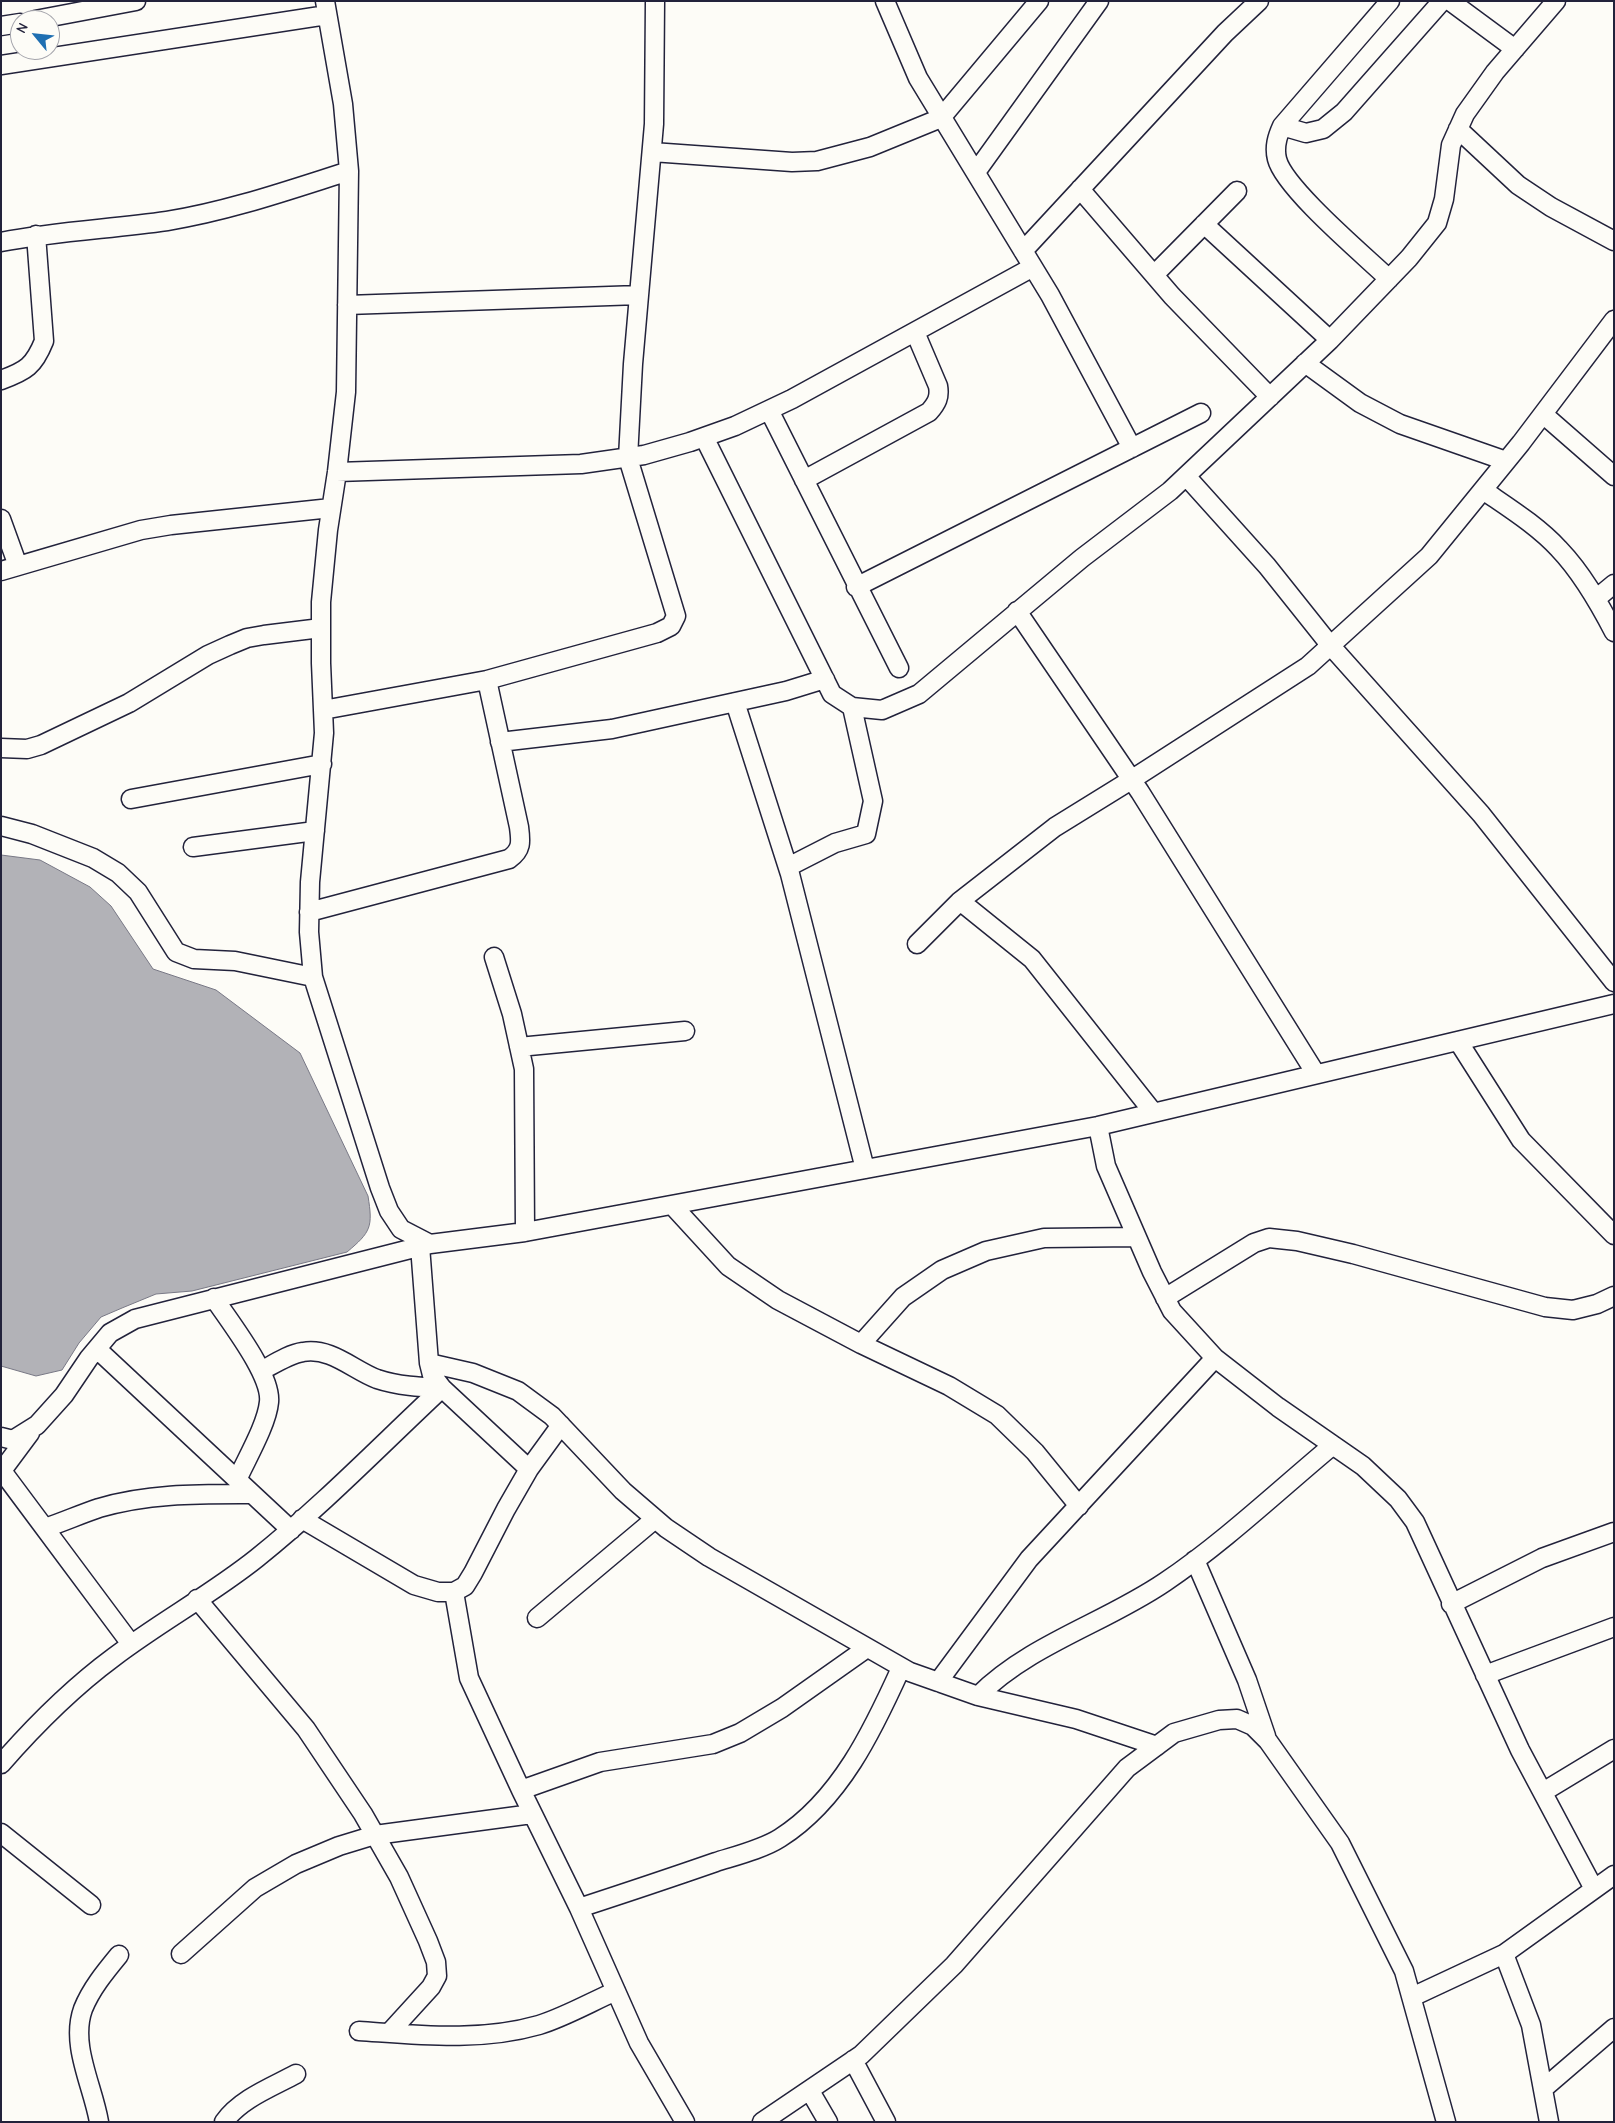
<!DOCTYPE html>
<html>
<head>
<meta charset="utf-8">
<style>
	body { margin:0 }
	#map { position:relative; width:1615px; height:2123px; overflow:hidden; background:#fdfcf7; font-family:"Comic Neue",sans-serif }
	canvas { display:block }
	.frame { position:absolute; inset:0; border:2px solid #22223b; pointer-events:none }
	.north { position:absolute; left:10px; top:10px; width:50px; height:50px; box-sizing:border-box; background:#fdfcf7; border:1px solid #a5a5ac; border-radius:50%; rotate:298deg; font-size:14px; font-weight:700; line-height:20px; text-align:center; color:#22223b }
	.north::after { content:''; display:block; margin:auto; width:18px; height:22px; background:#1f6fb2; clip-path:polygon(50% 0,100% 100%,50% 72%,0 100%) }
</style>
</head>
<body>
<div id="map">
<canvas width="1615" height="2123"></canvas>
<div class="frame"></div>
<div class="north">N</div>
</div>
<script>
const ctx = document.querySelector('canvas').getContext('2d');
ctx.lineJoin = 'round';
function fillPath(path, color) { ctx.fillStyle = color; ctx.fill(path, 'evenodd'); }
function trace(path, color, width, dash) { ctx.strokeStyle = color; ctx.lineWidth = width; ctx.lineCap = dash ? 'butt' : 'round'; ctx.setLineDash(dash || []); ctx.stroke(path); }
const water = new Path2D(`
	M1,855l39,5 50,27 21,19 42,63 63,21 84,63 68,143c5,31 3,36 -21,56l-155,39 -36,3 -34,14 -21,9 -22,26 -17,27 -26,6 -35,-10z`);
const street = new Path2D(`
	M325,1l18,103 6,67 -3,221 -9,80 -9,58 -7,72v61l3,70 -14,149 -1,50 4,45 67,211 9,23 12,18 29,15 95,-12 573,-106 516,-122
	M885,1l33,77 132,217 82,153
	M1450,1l65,48
	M35,20l101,-19
	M1,26l19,-3
	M1,65l326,-50
	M1282,126l24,7 17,-4 21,-17 98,-111
	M1458,129l60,56 33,22 63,34
	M652,152l140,10 25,-1 53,-14 71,-29 98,-117
	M976,172l123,-171
	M1080,189l92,107 98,101
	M1204,224l126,116
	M1,242c55,-11 111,-13 166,-21 62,-10 122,-31 182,-50
	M1023,251l202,-218 34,-32
	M1155,274l82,-83
	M1389,279c-24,-23 -105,-91 -112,-120 -3,-12 0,-22 5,-33l108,-125
	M347,305l292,-10
	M1305,363l55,40 40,21 106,37
	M1,380c25,-9 33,-14 43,-39l-8,-106
	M769,410l130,258
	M1543,414l71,62
	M704,437l128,257 20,13 30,3 37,-16 163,-136 88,-67 160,-151 79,-82 28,-35 7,-24 7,-54 14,-31 30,-42 61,-71
	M337,472l244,-8 63,-9 46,-13 45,-16 57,-27 241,-132
	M1186,476l81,90 63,79 151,169 133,168
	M804,480l125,-68c8,-9 11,-15 9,-26l-23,-54
	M1483,490c26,18 55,36 76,59 23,24 40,54 55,83
	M1,519l17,47
	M1,571l140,-41 30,-5 160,-17
	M856,587l345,-174
	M1597,598l17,-14
	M1017,611l123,181 176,282
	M735,702l55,172 75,295
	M323,710l164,-30 170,-47 14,-7 5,-10 -48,-158 5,-94 21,-240 1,-123
	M500,742l112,-13 174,-38 39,-12
	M1,748l26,1 14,-4 88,-42 79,-48 22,-10 17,-7 17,-3 57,-7
	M131,799l191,-35
	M1,826l31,8 61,24 25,15 20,19 38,60 18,7 41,2 78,16
	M193,847l122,-16
	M788,867l47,-24 31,-9 7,-33 -21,-94
	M960,901l72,58 121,153
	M309,912l200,-53c13,-9 12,-17 10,-32l-32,-147
	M917,944l43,-43 95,-74 76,-47 177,-114 121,-110 92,-113 93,-123
	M494,957l18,57 12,55 1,163
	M1458,1041l63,99 93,95
	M519,1047l166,-16
	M1098,1126l8,40 46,106 20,39 43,47 63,49 85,59 35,33 17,23 105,228 74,139
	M672,1205l56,61 50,34 83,44 88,42 48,29 38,37 44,54
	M420,1246l9,117 3,12 10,13 87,81
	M214,1298c15,23 58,77 55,104 -2,22 -22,56 -32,78
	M1165,1298l89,-55 15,-5 28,3 56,13 192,53 28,3 24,-6 17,-8
	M861,1344l42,-47 39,-27 44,-19 58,-13 92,-1
	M97,1349l194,181
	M429,1363l44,10 45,18 34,25 71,75 43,37 43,29 201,115 68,24 98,23 81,27
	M261,1371c13,-7 28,-17 42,-19 28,-5 50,18 74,27 21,7 43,8 65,9
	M1,1437l12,3 24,-15 27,-30 25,-37 21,-25 25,-14 295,-75
	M2,1471l129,173
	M1,1472l29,-39
	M302,1519l112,66 24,7h16l11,-6 8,-13 33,-64 23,-40 32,-44
	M45,1528c18,-6 36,-14 54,-20 50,-15 102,-14 153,-14
	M1195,1560l52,120 19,56
	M454,1592l15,86 52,112 58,118 60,135 46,79
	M197,1599l109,130 57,85 36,63 29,64 8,21 1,14 -6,11 -42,46
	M1451,1604l91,-46 72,-26
	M537,1618l118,-99
	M1485,1675l129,-48
	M938,1682l91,-123 186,-201
	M978,1696c52,-52 127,-73 187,-114 58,-39 114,-92 168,-137
	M1,1764c35,-40 71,-76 113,-107 46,-35 98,-63 143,-99 65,-52 124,-113 185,-170
	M521,1790l79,-28 113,-18 27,-11 42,-25 85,-60
	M1543,1792l71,-43
	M1,1833l90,72
	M579,1908c46,-15 91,-30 137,-46 19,-6 47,-13 64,-24 60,-38 93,-108 121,-170
	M181,1954l74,-66 41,-24 43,-18 36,-11 157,-21
	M1504,1954l27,71 18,97
	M1412,1997l92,-43 110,-79
	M359,2031c60,4 121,11 180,-6 26,-8 52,-23 77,-34
	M853,2060l33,62
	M1543,2089l71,-61
	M810,2091l18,31
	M99,2122c-6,-36 -29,-77 -16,-113 8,-20 22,-37 36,-54
	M224,2122c16,-23 48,-35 72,-48
	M762,2122l99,-67 93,-90 173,-197 47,-35 45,-13 18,-1 16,7 15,15 72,102 64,128 42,151`);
fillPath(water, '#b2b2b7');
trace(water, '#787885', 1);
trace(street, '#22223b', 21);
trace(street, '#fdfcf7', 18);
</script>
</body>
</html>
